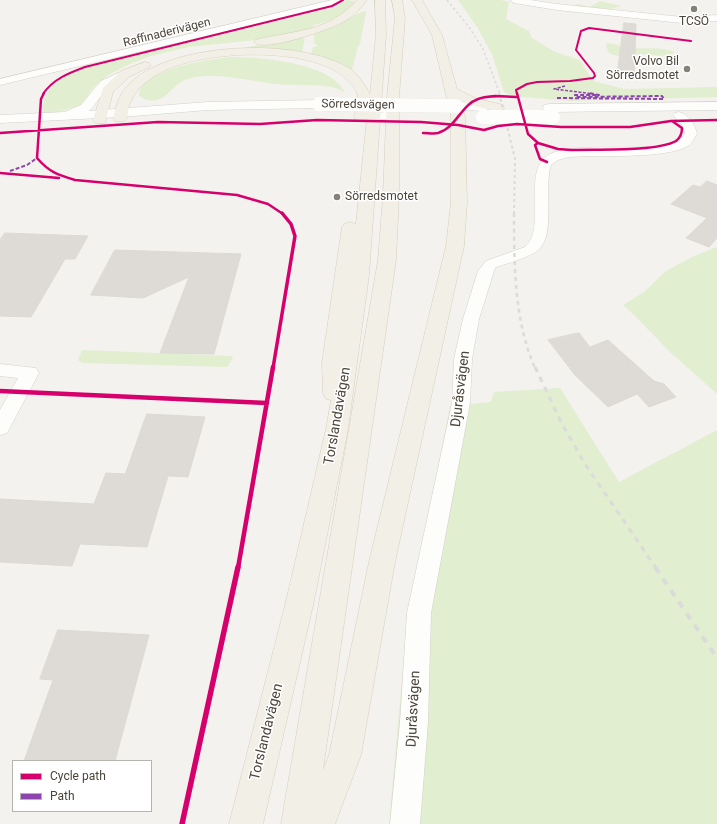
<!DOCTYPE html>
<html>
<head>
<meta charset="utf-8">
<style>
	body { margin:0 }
	#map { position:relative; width:717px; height:824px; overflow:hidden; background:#f4f2ee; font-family:Roboto,sans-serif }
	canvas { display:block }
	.legend { position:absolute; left:12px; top:760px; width:140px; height:52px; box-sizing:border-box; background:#fff; border:1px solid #b7b4b0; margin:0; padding:5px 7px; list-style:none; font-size:12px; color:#4b4439 }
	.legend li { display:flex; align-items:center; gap:8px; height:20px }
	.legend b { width:20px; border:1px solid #b7b4b0 }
</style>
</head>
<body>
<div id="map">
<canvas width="717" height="824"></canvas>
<ul class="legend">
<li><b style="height:5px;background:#d6006c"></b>Cycle path</li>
<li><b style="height:5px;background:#8e44ad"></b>Path</li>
</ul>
</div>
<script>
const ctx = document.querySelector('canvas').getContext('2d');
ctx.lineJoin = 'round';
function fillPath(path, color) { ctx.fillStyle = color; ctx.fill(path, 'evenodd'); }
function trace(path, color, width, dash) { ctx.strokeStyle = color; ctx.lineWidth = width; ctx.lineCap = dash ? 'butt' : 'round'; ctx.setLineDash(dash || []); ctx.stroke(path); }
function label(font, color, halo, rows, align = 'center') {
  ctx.font = font + ' Roboto,sans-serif'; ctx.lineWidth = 3; ctx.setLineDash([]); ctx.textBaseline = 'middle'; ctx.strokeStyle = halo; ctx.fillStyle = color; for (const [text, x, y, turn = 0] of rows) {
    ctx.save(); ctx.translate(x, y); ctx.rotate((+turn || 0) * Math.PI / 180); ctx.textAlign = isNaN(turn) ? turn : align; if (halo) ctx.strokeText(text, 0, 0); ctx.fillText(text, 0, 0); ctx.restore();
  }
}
const green = new Path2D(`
	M346,0l10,1c-9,13 -27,21 -43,24v3l-39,10 -85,9 -38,9 -19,7 -24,12 -14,12 -13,18 -26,8 -11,1 -1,-1c-2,-26 21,-37 41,-45l251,-61 6,-3z
	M458,0h43l8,2 -3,17 23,12 3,7 23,14 25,8 13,21 31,8 93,-2v10l-147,4 -58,-5 -8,-4 -12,-38 -15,-27z
	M600,1l22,5 -12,3 -38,-3 7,-2 10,3z
	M364,11l2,1 -6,32 -2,2 -6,24 -22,-10 -19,-5 2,-8 5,-1 -4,-3v-9z
	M300,37l5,2 -3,13 -59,-4z
	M607,43l12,2 -1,1c18,5 39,-1 57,6 -9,7 -24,2 -35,2 -10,0 -21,5 -31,-1l-3,-7z
	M232,57c28,0 101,6 113,36 -4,-3 -9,-5 -14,-6 -18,-3 -37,-1 -55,-3 -27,-3 -57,-12 -85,-6 -22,4 -25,34 -52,18 1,-28 73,-37 93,-39z
	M717,247v147l-47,-42 -34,-35 -13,-12 21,-13 22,-21 28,-15z
	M82,350l150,6 1,2 -6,9 -145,-4 -4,-3z
	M560,388l59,94 98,-52v394h-328l18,-201 43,-217 41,-4 3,-10z`);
const building = new Path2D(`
	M624,23l12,1 -2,54 -16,-8z
	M707,181l10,4v53l-8,9 -23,-9 21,-20 -36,-14 22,-19 7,2z
	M5,233l83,3 -13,23h-10l-34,58 -31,-1v-76z
	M115,250l126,4 -27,100 -54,-1 29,-76 -46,21 -52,-3z
	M579,333l11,14 18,-7 46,41 10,3 12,13 -27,10 -12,-13 -29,13 -33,-32 -27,-35z
	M147,414l58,3 -17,60 -20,-1 -21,71 -67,-3 -8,22 -72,-4v-63l94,5 12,-31 19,1z
	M58,630l91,5 -34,126h-91l29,-81 -13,-1z`);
const minor = new Path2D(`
	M332,0h8l-2,4 -6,2 -332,79v-6z
	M510,0h20l27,4 125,13 35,-2v6l-35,2 -125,-13 -43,-7z
	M679,112c10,2 16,13 18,22 -3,4 -5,10 -9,12 -21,13 -92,9 -119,11l-11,3 -7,5c-8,22 7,77 -17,88 -11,6 -25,10 -38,14l-2,4 -15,48 -7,40 -2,44 -39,210 -3,109 -8,102h-30l10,-102 7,-109 45,-210 2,-44 9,-40 15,-48 8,-10 39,-14c23,-19 -5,-78 25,-93 24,-11 80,-4 109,-8 6,-1 15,-1 20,-5 3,-2 4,-5 6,-7l-2,-8 -10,-11 2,-2z
	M0,364l36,4 3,5 -32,60 -7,2v-25l18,-32 -18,-2z`);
const tertiary = new Path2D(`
	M125,70l4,1 2,3c-4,6 -16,7 -22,12 -8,7 -12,18 -20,25l119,-9 111,-2 5,1 1,3 -1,3 -5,1 -111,2 -87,7 -121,6v-8l65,-3 16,-7 20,-24z
	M456,102l31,2 1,3 -1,3 -5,1 -31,-2 -1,-3 1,-3z
	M717,102v8l-168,2 -5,-1 -1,-3 1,-3 5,-1z
	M386,112l5,1 2,3 -2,3h-14l-2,-3 2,-3z`);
const primary = new Path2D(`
	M357,0h10c-6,8 -13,16 -22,21 -13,8 -82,32 -91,21l1,-2c39,-10 73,-7 102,-40z
	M375,0h10l1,35 -17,240 -21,154 -34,172 -51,223h-34l57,-223 40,-172 5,-29 -5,-1 -3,-6 -1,-30 20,-136 2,-3 6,-2 6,2 11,-106 -1,2h-10l-2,-3c2,-7 6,-17 3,-24 -23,-52 -161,-44 -201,-18 -13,9 -22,16 -27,31 -1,5 -1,11 -4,15h-10l-2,-3c3,-12 7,-26 17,-35 43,-42 173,-46 222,-13 6,5 15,17 18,25l6,-60z
	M392,0h10l3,18 -6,79v99l-3,64 -73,510 6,-15 40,-193 77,-316 5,-43v-87l-19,-81 -20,-35h10l20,35 15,54 18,9 28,7 1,3 -1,3 -5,1 -31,-8 -7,-3 5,15 2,87 -3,43 -69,316 -34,193 -26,69h-54l97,-564 5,-64 4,-99 8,-79z
	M145,62l4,1 2,2 -2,2 -20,10 -16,15 -8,31h-10l-2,-3 10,-32 18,-17z`);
const railFar4 = new Path2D(`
	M447,0l22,27 14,22 17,45`);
const railFar3 = new Path2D(`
	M499,93l16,66 -1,55`);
const railFar2 = new Path2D(`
	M514,213c0,50 0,108 21,155`);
const railFar1 = new Path2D(`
	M535,367l27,57 23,40 71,104`);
const rail = new Path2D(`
	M655,567l62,91`);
const tertiaryBridge = new Path2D(`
	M319,104l137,2
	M483,117h70`);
const quietFar1 = new Path2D(`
	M565,86l-11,3 40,5`);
const quiet = new Path2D(`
	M557,98l107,1 -2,-3 -86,1 -1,-2h24l-10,-2
	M10,171l17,-6 10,-7`);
const cyclewayFar4 = new Path2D(`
	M43,94c10,-15 26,-21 42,-27l247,-61 11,-6
	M517,94l-1,-4 11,-6 10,-2 33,-1 23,-3 2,-2 -1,-3 -18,-23 5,-19 8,-3 102,13`);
const cyclewayFar3 = new Path2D(`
	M44,93l-3,6 -4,59c12,14 21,17 38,22l162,15 31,9 15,10
	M518,97l10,37 10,9 -3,2 5,14 7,3
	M0,133l158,-11 102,2 57,-4 104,2 37,3 26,5 14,-4 19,-2 44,3h69l41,-6 46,-1
	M423,133c5,0 11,1 15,0 18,-5 23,-28 40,-34 12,-5 27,-2 40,-2l-1,-4
	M538,143l20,6 13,1c24,-1 85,2 105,-9 4,-3 6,-8 6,-13l-10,-7
	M0,173l59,5`);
const cyclewayFar2 = new Path2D(`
	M273,368l22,-132 -4,-12 -9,-11`);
const cyclewayFar1 = new Path2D(`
	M0,391l267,12
	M238,568l35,-201`);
const cycleway = new Path2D(`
	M182,824l56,-257`);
const markers = [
	[694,9,4,"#868178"],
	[687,69,4,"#868178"],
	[337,197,4,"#868178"]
];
const farPoinames = [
	["TCSÖ",694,22],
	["Volvo Bil",679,62,"right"],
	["Sörredsmotet",679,76,"right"],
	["Sörredsmotet",345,197,"left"]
];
const farStreetnames = [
	["Raffinaderivägen",167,33,-14],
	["Sörredsvägen",358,105,1]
];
const streetNames = [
	["Djuråsvägen",461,389,-83],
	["Torslandavägen",338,416,-80],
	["Djuråsvägen",414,709,-87],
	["Torslandavägen",267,732,-76]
];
fillPath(green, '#e1eecf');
fillPath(building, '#dedbd6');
trace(building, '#dcd9d4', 1);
trace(minor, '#d2d0cb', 1);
trace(tertiary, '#d2d0cb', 1);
trace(primary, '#d6cebb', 1);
fillPath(minor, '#fdfdfc');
fillPath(tertiary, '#fdfdfc');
fillPath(primary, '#f2efe6');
trace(railFar4, '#dbdbda', 1.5, [2.5, 2.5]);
trace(railFar3, '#dbdbda', 2, [3, 3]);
trace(railFar2, '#dbdbda', 2.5, [4, 4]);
trace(railFar1, '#dbdbda', 3, [5.5, 5.5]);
trace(rail, '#dbdbda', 4, [7, 7]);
trace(tertiaryBridge, '#d2d0cb', 14, []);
trace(tertiaryBridge, '#fdfdfc', 14);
trace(quietFar1, '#8e44ad', 1.5, [3, 1.5]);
trace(quiet, '#8e44ad', 2, [4, 2]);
trace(cyclewayFar4, '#d6006c', 2);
trace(cyclewayFar3, '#d6006c', 2.5);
trace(cyclewayFar2, '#d6006c', 3.5);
trace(cyclewayFar1, '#d6006c', 4.5);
trace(cycleway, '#d6006c', 5.5);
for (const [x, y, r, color] of markers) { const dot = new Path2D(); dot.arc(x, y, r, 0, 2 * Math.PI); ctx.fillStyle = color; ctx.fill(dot); trace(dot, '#fff', 1.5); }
label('12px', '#4b4439', '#fff', farPoinames);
label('12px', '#4b4439', '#fff', farStreetnames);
label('14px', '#4b4439', '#fff', streetNames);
</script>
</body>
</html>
